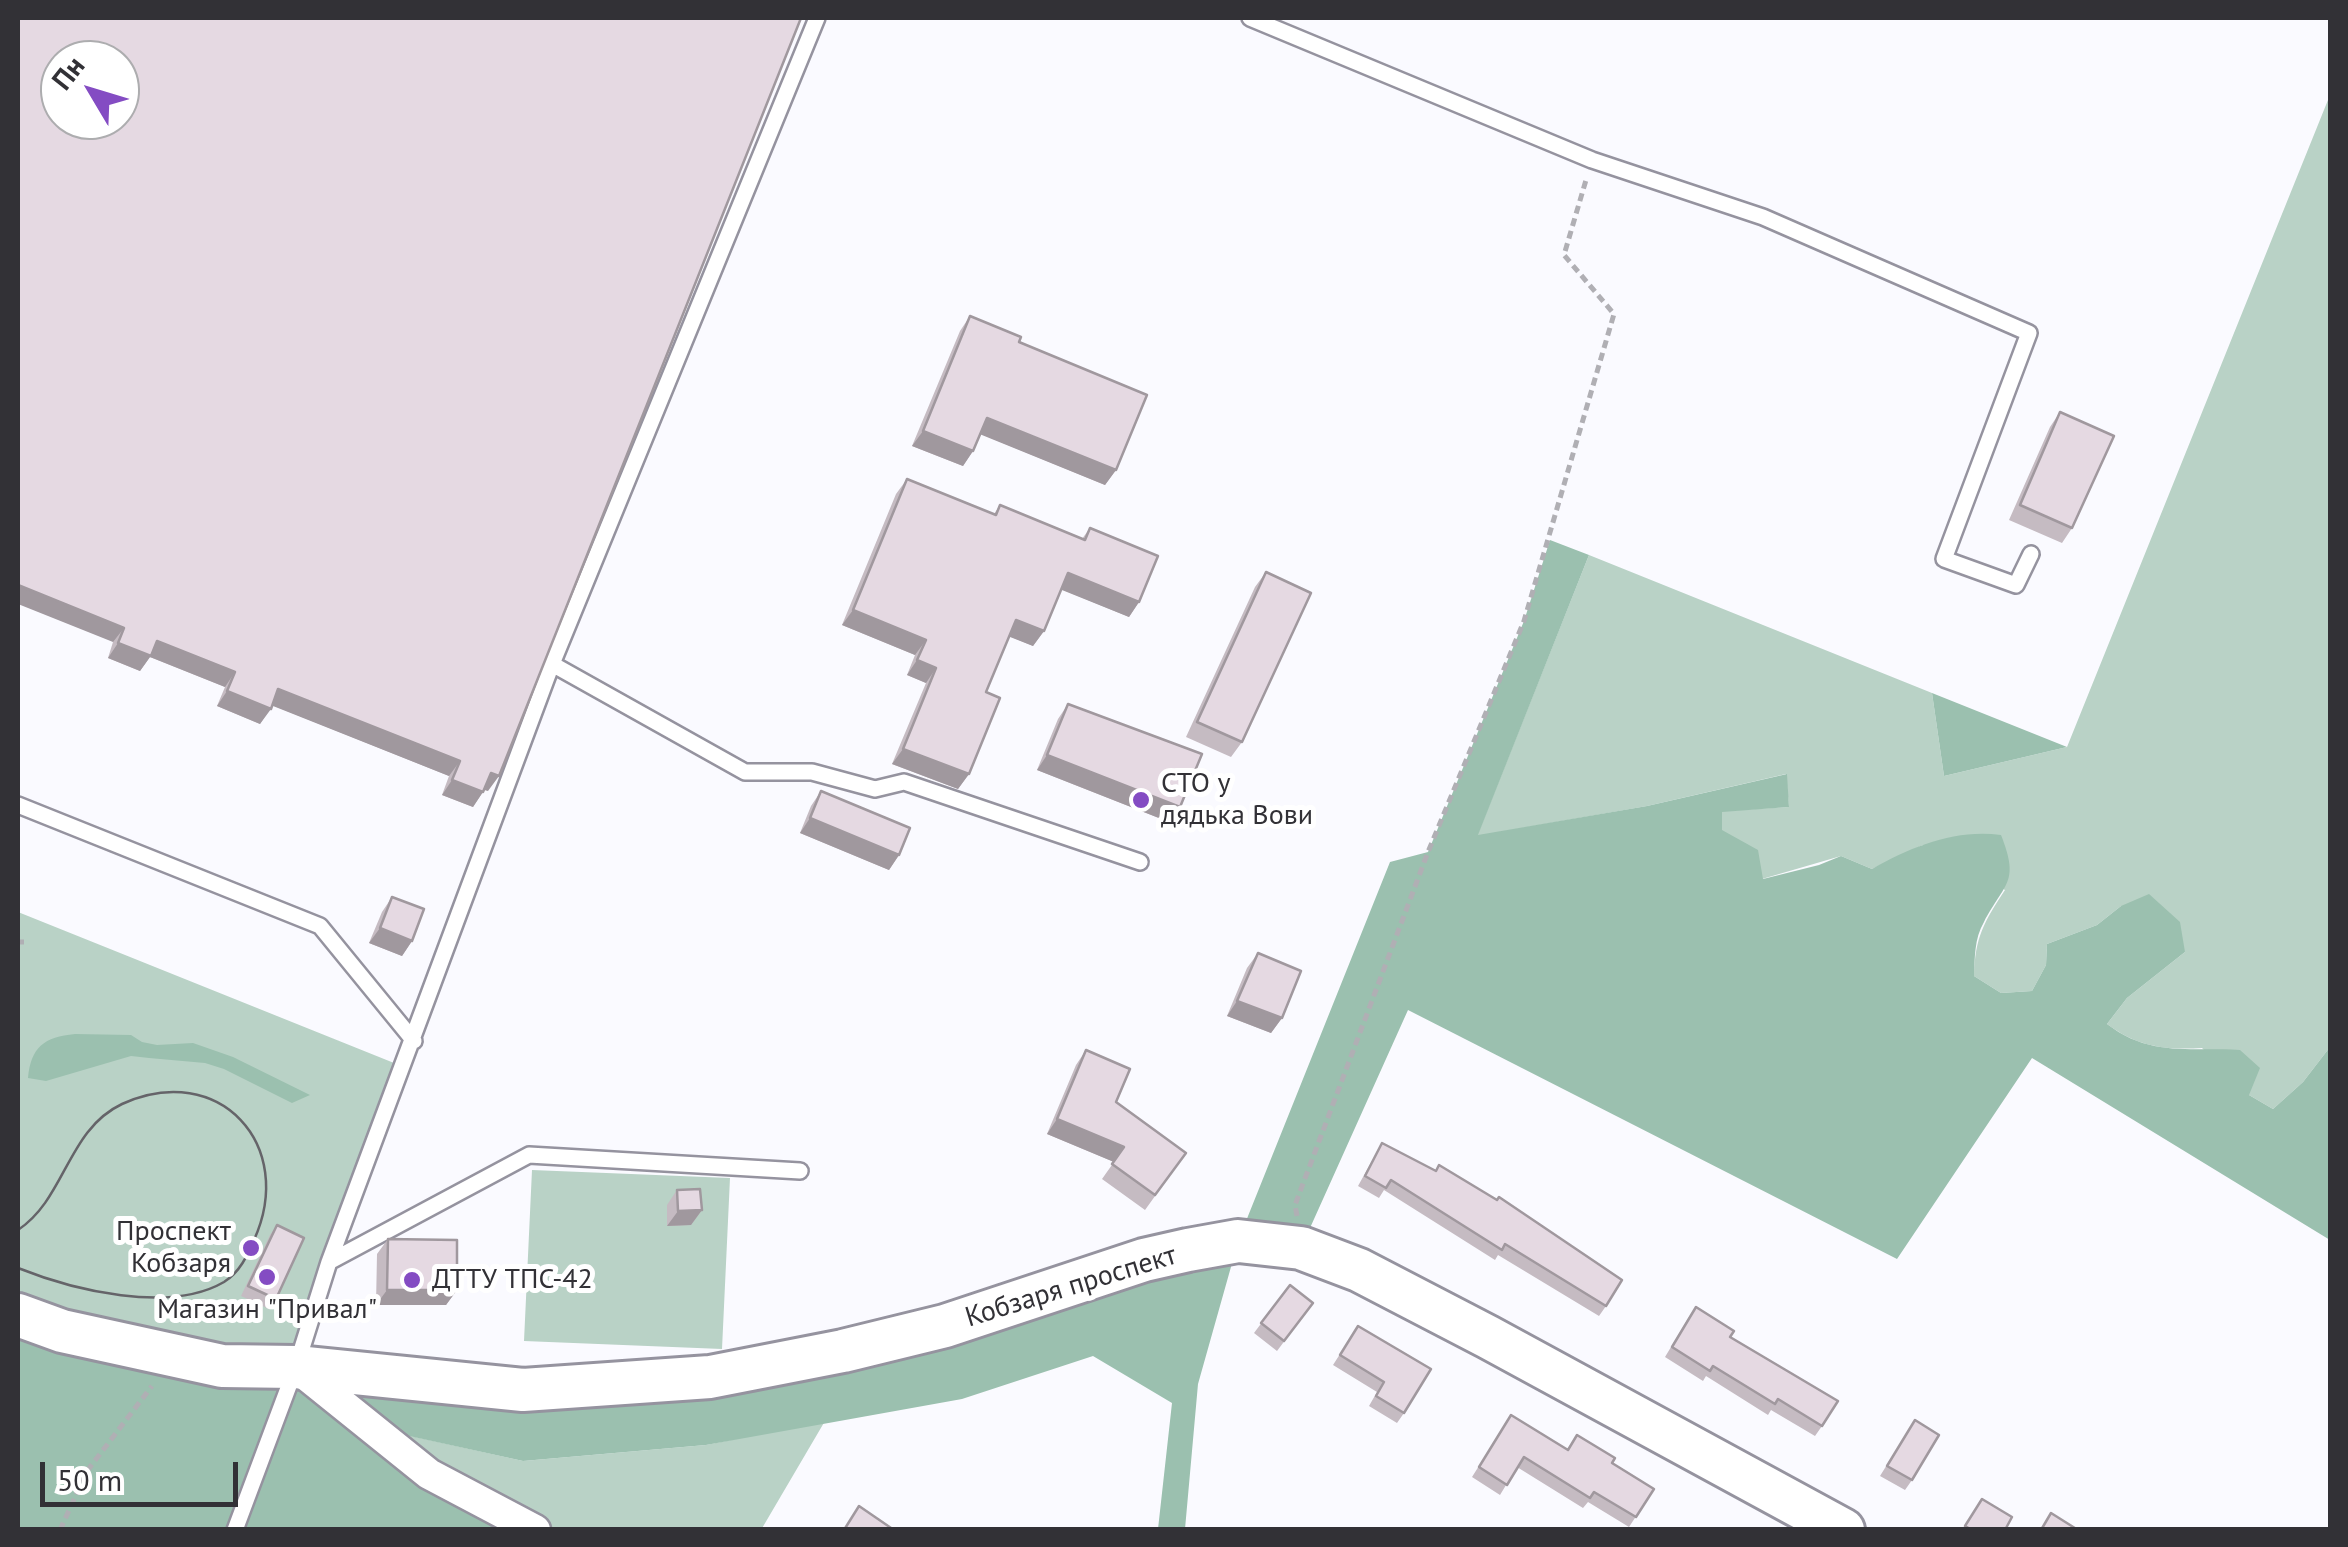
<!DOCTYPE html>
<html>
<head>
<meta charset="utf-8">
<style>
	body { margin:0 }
	#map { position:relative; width:2348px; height:1547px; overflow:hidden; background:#fafaff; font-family:"PT Sans",sans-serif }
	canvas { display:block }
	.frame { position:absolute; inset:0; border:20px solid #323136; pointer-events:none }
	.north { position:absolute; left:40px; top:40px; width:100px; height:100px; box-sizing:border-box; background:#fff; border:2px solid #adadaf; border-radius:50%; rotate:308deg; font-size:28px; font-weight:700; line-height:40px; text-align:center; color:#323136 }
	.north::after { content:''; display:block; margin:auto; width:35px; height:45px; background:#844cc3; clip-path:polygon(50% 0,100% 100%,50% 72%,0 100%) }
	.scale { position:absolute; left:40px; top:1462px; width:198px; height:45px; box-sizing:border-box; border:5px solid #323136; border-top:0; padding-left:12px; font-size:30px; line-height:35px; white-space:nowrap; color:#323136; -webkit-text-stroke:8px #fff; paint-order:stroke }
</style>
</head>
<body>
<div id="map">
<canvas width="2348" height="1547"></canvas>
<div class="frame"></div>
<div class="north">Пн</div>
<div class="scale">50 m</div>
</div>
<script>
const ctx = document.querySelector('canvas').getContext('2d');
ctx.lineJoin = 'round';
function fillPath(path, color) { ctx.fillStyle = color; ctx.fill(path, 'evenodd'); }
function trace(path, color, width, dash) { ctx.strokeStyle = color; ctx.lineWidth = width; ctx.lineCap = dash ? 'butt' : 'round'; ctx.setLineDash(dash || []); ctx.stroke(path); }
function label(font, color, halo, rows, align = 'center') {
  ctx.font = font + ' "PT Sans",sans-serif'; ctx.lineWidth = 10; ctx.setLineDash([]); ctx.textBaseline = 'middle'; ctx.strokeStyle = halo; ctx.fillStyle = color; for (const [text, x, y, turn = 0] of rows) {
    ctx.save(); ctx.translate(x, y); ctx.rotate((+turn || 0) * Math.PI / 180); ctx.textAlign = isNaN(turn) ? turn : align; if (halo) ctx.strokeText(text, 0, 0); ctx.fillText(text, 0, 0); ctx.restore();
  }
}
const green = new Path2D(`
	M2330,95v952l-27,35 -30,27 -24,-14 -47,-47c-38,2 -64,-1 -95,-24l20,-26 58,-46 -64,-46 -24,19 -50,19 -1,21 -14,26 -31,2 -27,-17c1,-39 10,-54 31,-86l-82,-45 -51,24 -31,-13 -79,23 -41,-49 1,-19 67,-4 -3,-33 -139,32 -170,30 112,-281 343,138 12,83 123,-29z
	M18,912l386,155 -108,300 -278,-52z
	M532,1170l198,8 -8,171 -198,-8z
	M825,1421l-64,109 -226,-1 -164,-102 152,34 183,-16z`);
const forest = new Path2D(`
	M1550,540l39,15 -111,280 169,-29 140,-32 2,33 -67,5v18l36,20 5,29 56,-14 22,-9 31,13c41,-23 83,-40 129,-34 19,48 4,47 -17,87 -10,17 -9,36 -10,54l27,17 31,-2 14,-26 1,-21 50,-19 24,-19 28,-12 31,28 5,30 -58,46 -20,26c43,33 82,23 133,26l20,18 -11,27 24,14 30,-27 27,-35v193l-298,-182 -135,201 -489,-249 -107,238 -63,-6 -40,142 -13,145h-27l14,-126 -79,-47 -131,43 -256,46 -183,16 -150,-33 147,101h-502v-214l204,51 488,11 528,-136 152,-379 38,-10 96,-231z
	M1932,693l135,54 -123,29z
	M75,1034l56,1 11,7 15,3 36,-2 40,14 77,38 -18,8 -68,-34 -19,-6 -56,-5 -18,-2 -85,25 -18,-3c3,-31 16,-41 47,-44z`);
const path = new Path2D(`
	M18,942h6
	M1297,1216l-2,-11 133,-353 96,-231 90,-307 -50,-59 22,-75
	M60,1530l27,-59 65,-85`);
const service = new Path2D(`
	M1250,18l342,142 171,57 266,116 -85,226 72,26 15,-31
	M552,664l193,108h67l63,17 29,-7 236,80
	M18,805l302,121 94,115
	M329,1262l200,-107 271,16
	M235,1530l61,-163 33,-105 223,-598 265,-646`);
const minor = new Path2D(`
	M296,1367l133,107 106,56`);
const secondary = new Path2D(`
	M18,1315l44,16 160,35 74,1 227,23 187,-13 133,-26 102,-25 199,-66 44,-10 50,-9 63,7 58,22 129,67 355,193`);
const tram = new Path2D(`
	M18,1230c48,-32 49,-100 104,-126 97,-44 175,41 132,136 -7,16 -14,32 -30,42 -55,32 -151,8 -206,-14`);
const wall = new Path2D(`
	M18,18l470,773 -4,-1 -11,17 -31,-12 7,-19 -177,-71 -12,19 -43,-18 8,-19 -75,-30 -10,14 -32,-13 5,-16z
	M970,316l49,26 97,128 -11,15 -124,-51 -8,17 -10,15 -51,-20 48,-115z
	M2060,412l12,116 -10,15 -53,-23 41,-93z
	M907,479l87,35 6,-9 82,34 8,-11 49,74 -10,15 -68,-28 -17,42 -11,15 -24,-10 -23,56 -17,82 -11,15 -66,-25 34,-81 -19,-8 8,-20 -73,-30 54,-131z
	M1266,572l-24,170 -11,15 -45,-20 69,-150z
	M1068,704l101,118 -132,-52 21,-51z
	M821,791l78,64 -10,15 -89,-37 11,-27z
	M392,897l20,44 -10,15 -33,-13 13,-31z
	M1258,953l24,65 -11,15 -44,-17 20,-48z
	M1086,1050l30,52 70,51 -41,57 -43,-31 12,-17 -67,-28 29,-69z
	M1382,1143l224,163 -7,10 -101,-61 -3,5 -111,-70 -5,8 -21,-12z
	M677,1190l25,20 -11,15 -24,1v-21z
	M277,1225l-1,74 -7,10 -28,-13 29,-61z
	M388,1239l69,51 -11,15h-70l1,-51z
	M1290,1285l23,18 -36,48 -23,-18z
	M1689,1317l41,20 92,89 -7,10 -44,-26 -3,5 -62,-39 -3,5 -38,-24z
	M1358,1326l46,87 -7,10 -28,-17 8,-14 -44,-27z
	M1511,1415l57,35 44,13 42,26 -25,38 -41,-25 -5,6 -66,-41 -17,28 -28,-18z
	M1908,1431l4,49 -7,10 -25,-14z`);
const shadedWall = new Path2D(`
	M987,418l129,52 -11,15 -128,-52z
	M923,431l50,20 -10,15 -51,-20z
	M1068,573l71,29 -10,15 -72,-29z
	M18,585l106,43 -11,14 -95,-38z
	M853,610l73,30 -11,15 -73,-30z
	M1016,620l28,11 -11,15 -28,-11z
	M157,641l78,31 -10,15 -75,-30 -10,14 -32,-13 10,-15z
	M917,660l19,8 -10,15 -19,-8z
	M278,689l182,72 -11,15 -181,-72z
	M227,691l44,18 -11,15 -43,-18z
	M903,749l66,25 -11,15 -66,-25z
	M1047,755l133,52 -11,15 -132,-52z
	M491,773l8,3 -11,15 -8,-3z
	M452,780l31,12 -10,15 -31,-12z
	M810,818l89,37 -10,15 -89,-37z
	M380,928l32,13 -10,15 -33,-13z
	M1237,1001l45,17 -11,15 -44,-17z
	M1057,1119l67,28 -10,15 -67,-28z
	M702,1210l-11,15 -24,1 11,-15z
	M387,1290h70l-11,15h-70z`);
const building = new Path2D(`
	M18,18h783l-302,758 -8,-3 -8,19 -31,-12 8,-19 -182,-72 -7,20 -44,-18 8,-19 -78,-31 -6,15 -33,-13 6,-15 -106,-43zM60,60h60v60h-60z
	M970,316l51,21 -2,5 128,53 -31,75 -129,-52 -14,33 -50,-20z
	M2060,412l54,24 -42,92 -52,-23z
	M907,479l89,36 4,-10 85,35 5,-12 68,28 -19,46 -71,-29 -24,58 -28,-11 -30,72 14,6 -31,76 -66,-25 33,-81 -19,-8 9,-20 -73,-30z
	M1266,572l45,21 -69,149 -45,-20z
	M1068,704l134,50 -22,53 -133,-52z
	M821,791l89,37 -11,27 -89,-37z
	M392,897l32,12 -12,32 -32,-13z
	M1258,953l43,18 -19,47 -45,-17z
	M1086,1050l44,19 -14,33 70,51 -31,42 -43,-31 12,-17 -67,-28z
	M1382,1143l54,28 3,-6 58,35 2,-3 123,83 -16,26 -101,-62 -3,6 -111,-70 -5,8 -21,-12z
	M700,1189l2,21 -24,1 -1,-21z
	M277,1225l27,13 -28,61 -28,-13z
	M388,1239l69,1v50h-70z
	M1290,1285l23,18 -29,38 -23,-18z
	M1696,1307l38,24 -4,6 108,64 -16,25 -44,-27 -3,5 -62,-38 -3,5 -38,-24z
	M1358,1326l73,43 -27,44 -28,-17 8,-14 -44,-27z
	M1511,1415l57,35 9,-15 38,23 -3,5 42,26 -18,28 -42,-25 -4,6 -66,-41 -17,28 -28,-18z
	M1915,1420l24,15 -27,45 -25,-14z
	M1982,1499l30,18 -7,13h-33l-7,-4z
	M859,1506l35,24h-50z
	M2051,1513l27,17h-37z`);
const markers = [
	[1141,800,10,"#844cc3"],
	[251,1248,10,"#844cc3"],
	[267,1277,10,"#844cc3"],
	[412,1280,10,"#844cc3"]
];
const poiNames = [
	["СТО у",1161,784],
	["дядька Вови",1161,816],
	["Проспект",231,1232,"right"],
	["Кобзаря",231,1264,"right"],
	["ДТТУ ТПС-42",432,1280],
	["Магазин \"Привал\"",267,1310,"center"]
];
const streetNames = [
	["Кобзаря проспект",1071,1287,-17]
];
fillPath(green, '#b9d2c6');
fillPath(forest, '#9bc0af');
trace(service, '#95939f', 20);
trace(minor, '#95939f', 35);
trace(secondary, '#95939f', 48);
trace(path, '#b0afb4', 5, [8, 5]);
trace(service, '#fff', 15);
trace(minor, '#fff', 30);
trace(secondary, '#fff', 42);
trace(tram, '#656469', 2.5);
fillPath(wall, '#c5bbc2');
fillPath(shadedWall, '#a0989e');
fillPath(building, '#e5d9e2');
trace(building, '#a0989e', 2.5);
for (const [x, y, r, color] of markers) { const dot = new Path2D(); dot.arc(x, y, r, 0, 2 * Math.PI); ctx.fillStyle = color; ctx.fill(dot); trace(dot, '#fff', 4); }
label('28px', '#323136', '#fff', poiNames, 'left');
label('28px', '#323136', '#fff', streetNames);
</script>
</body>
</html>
